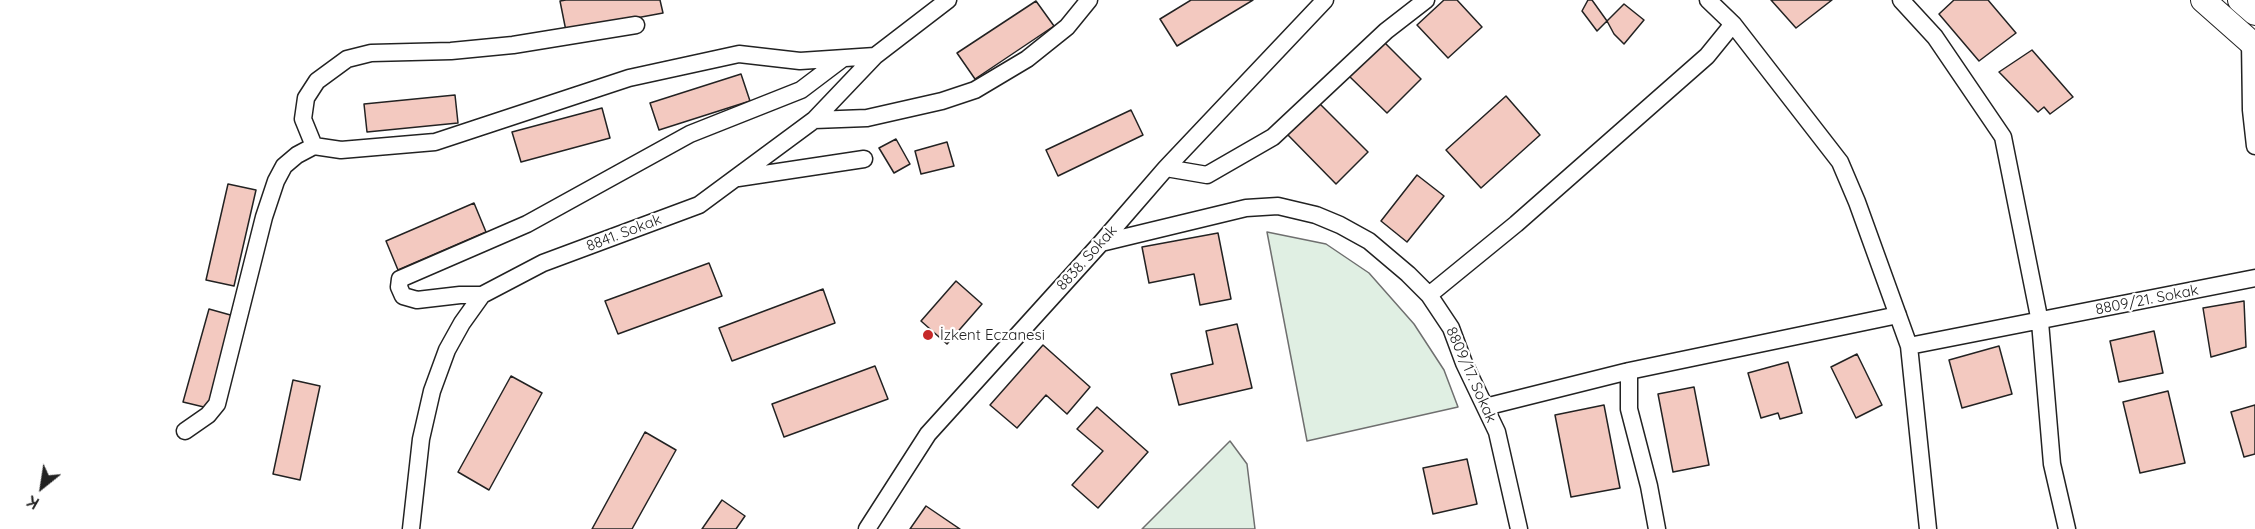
<!DOCTYPE html>
<html>
<head>
<meta charset="utf-8">
<style>
	body { margin:0 }
	#map { position:relative; width:2255px; height:529px; overflow:hidden; background:#fff; font-family:Quicksand,sans-serif }
	canvas { display:block }
	.north { position:absolute; left:12px; top:457px; width:60px; height:60px; -webkit-text-stroke:4px #fff; paint-order:stroke; rotate:210deg; font-size:16px; font-weight:700; line-height:24px; text-align:center; color:#222 }
	.north::after { content:''; display:block; margin:auto; width:21px; height:27px; background:#222; clip-path:polygon(50% 0,100% 100%,50% 72%,0 100%) }
</style>
</head>
<body>
<div id="map">
<canvas width="2255" height="529"></canvas>
<div class="north">K</div>
</div>
<script>
const ctx = document.querySelector('canvas').getContext('2d');
ctx.lineJoin = 'round';
function fillPath(path, color) { ctx.fillStyle = color; ctx.fill(path, 'evenodd'); }
function trace(path, color, width, dash) { ctx.strokeStyle = color; ctx.lineWidth = width; ctx.lineCap = dash ? 'butt' : 'round'; ctx.setLineDash(dash || []); ctx.stroke(path); }
function label(font, color, halo, rows, align = 'center') {
  ctx.font = font + ' Quicksand,sans-serif'; ctx.lineWidth = 4.5; ctx.setLineDash([]); ctx.textBaseline = 'middle'; ctx.strokeStyle = halo; ctx.fillStyle = color; for (const [text, x, y, turn = 0] of rows) {
    ctx.save(); ctx.translate(x, y); ctx.rotate((+turn || 0) * Math.PI / 180); ctx.textAlign = isNaN(turn) ? turn : align; if (halo) ctx.strokeText(text, 0, 0); ctx.fillText(text, 0, 0); ctx.restore();
  }
}
const green = new Path2D(`
	M1267,232l59,12 43,29 45,51 30,46 14,37 -151,34z
	M1230,441l17,23 8,65h-113z`);
const building = new Path2D(`
	M566,0h94l3,13 -97,18 -6,-30z
	M1191,0h62l-76,46 -17,-27z
	M1444,0h13l25,27 -34,31 -31,-33z
	M1588,0h4l15,21 -10,10 -15,-20z
	M1771,0h61l-36,28z
	M1954,0h34l28,33 -37,28 -40,-47z
	M1036,1l18,25 -79,53 -18,-26z
	M1624,4l20,16 -20,24 -10,-10 -7,-13z
	M1384,42l37,37 -34,34 -38,-37z
	M2032,50l41,47 -23,17 -6,-7 -6,5 -39,-40z
	M741,74l9,27 -91,29 -9,-27z
	M455,95l3,28 -91,9 -3,-28z
	M1506,96l34,39 -59,53 -35,-38z
	M1319,103l49,49 -32,32 -49,-50z
	M602,108l8,30 -89,24 -9,-30z
	M1131,110l12,25 -85,41 -12,-26z
	M896,139l14,25 -16,9 -15,-25z
	M947,142l7,24 -33,8 -6,-23z
	M1417,175l27,21 -37,46 -26,-21z
	M228,184l28,6 -22,96 -28,-6z
	M474,203l12,29 -88,38 -12,-29z
	M1218,233l13,66 -31,6 -6,-31 -45,9 -7,-36z
	M709,263l13,33 -104,38 -13,-33z
	M956,281l26,23 -35,40 -26,-23z
	M823,289l12,34 -103,38 -13,-33z
	M2244,301l2,46 -35,10 -8,-49z
	M209,309l25,7 -26,92 -25,-6z
	M1237,324l15,64 -73,17 -8,-31 42,-10 -7,-33z
	M2154,331l9,42 -44,9 -9,-41z
	M1043,345l47,42 -23,27 -21,-19 -29,33 -27,-23z
	M1999,346l13,48 -50,14 -13,-48z
	M1857,354l25,51 -26,13 -25,-51z
	M1788,362l14,51 -22,6 -2,-6 -17,5 -13,-45z
	M875,366l13,33 -104,38 -12,-33z
	M511,376l31,17 -53,97 -31,-18z
	M293,380l27,6 -20,94 -27,-6z
	M1694,387l15,78 -36,7 -15,-78z
	M2168,391l17,72 -45,10 -17,-71z
	M1604,405l16,83 -49,9 -16,-82z
	M2255,405v49l-11,3 -13,-45z
	M1097,407l51,45 -50,56 -26,-23 31,-34 -26,-22z
	M645,432l31,18 -44,79h-40z
	M1467,459l10,45 -44,10 -10,-46z
	M722,500l23,16 -9,13h-34z
	M926,506l34,23h-50z`);
const street = new Path2D(`
	M1708,0l25,24 107,138 17,40 52,144
	M1901,0l34,37 68,100 37,185 12,142 15,65
	M2250,42l1,68 4,36
	M814,120l53,-2 75,-17 33,-11 52,-31 40,-32 22,-27
	M314,146l-11,-27 3,-21 11,-17 30,-22 24,-6 80,-2 62,-6 123,-20
	M1166,168l41,7 66,-38 113,-106 40,-31
	M738,178l126,-19
	M1101,243l145,-35 32,-2 38,9 24,10 29,16 39,33 21,21 22,33 13,35 33,69 22,97
	M482,295h-22l-43,5 -14,-4 -4,-9 1,-8 127,-55 163,-90 111,-44 41,-31
	M1429,295l87,-71 191,-168 26,-32
	M1629,371v38l20,77 8,43
	M1485,407l144,-36 269,-56
	M185,431l23,-16 9,-11 47,-187 12,-36 8,-15 13,-11 17,-9 27,4 94,-8 194,-64 110,-24 61,7 75,-5
	M411,529l10,-90 11,-48 15,-41 15,-27 20,-28 61,-32 156,-58 115,-85 61,-64 73,-56
	M867,529l61,-95 173,-191 65,-75 159,-168
	M1928,529l-19,-183 346,-68`);
const secondary = new Path2D(`
	M2203,0l52,46
	M2240,0l15,13`);
const markers = [
	[928,335,6,"#c62828"]
];
const streetNames = [
	["8841. Sokak",624,233,-21],
	["8838. Sokak",1087,258,-48],
	["8809/21. Sokak",2147,300,-11],
	["8809/17. Sokak",1471,375,66]
];
const poiNames = [
	["İzkent Eczanesi",940,335]
];
fillPath(green, '#e0efe3');
trace(green, '#6f6f6f', 1.5);
fillPath(building, '#f3c9c0');
trace(building, '#222', 1.5);
trace(street, '#222', 19);
trace(secondary, '#222', 26);
trace(street, '#fff', 16);
trace(secondary, '#fff', 24);
for (const [x, y, r, color] of markers) { const dot = new Path2D(); dot.arc(x, y, r, 0, 2 * Math.PI); ctx.fillStyle = color; ctx.fill(dot); trace(dot, '#fff', 2); }
label('15px', '#222', '#fff', streetNames);
label('15px', '#222', '#fff', poiNames, 'left');
</script>
</body>
</html>
